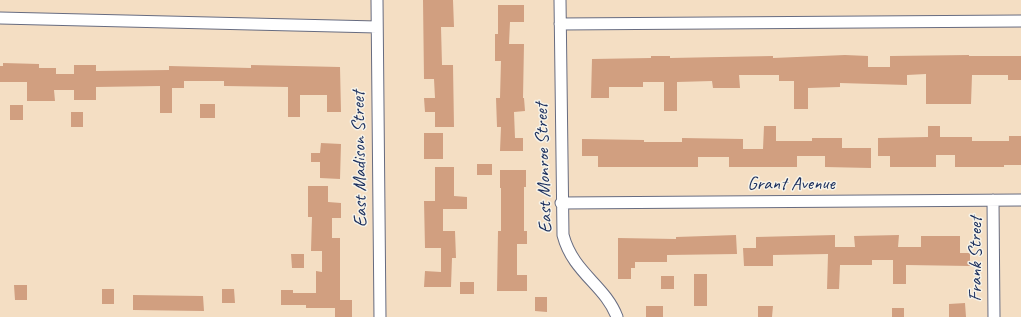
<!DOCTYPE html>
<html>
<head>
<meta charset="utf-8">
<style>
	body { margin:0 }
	canvas { display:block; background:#f4dec3 }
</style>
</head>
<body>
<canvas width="1021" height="317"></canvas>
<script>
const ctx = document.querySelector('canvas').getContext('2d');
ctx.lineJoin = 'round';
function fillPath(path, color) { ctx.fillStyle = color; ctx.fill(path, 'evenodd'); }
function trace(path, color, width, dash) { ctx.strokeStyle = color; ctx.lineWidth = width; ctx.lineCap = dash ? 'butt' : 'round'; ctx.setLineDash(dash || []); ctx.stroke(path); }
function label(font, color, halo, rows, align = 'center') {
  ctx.font = font + ' Caveat,sans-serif'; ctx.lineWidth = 3; ctx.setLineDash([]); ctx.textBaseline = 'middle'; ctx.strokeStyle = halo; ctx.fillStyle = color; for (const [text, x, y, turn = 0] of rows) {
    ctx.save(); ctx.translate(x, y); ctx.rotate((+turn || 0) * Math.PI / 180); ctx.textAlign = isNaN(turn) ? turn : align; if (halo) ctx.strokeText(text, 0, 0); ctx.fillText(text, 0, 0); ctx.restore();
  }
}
const building = new Path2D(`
	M423,0h30l1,27h-13l1,38h11l1,62h-19v-15h-10l-1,-14h11l-1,-19h-10z
	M498,5h26v17h-14l-1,22h15l-1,54h1l1,13 -11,1 1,26h8v13h-23l1,-24h-4l-1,-29h4l1,-37h-6v-27h3z
	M845,55l23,1v11h22v-11l79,-1v1h52v24h-13v-5h-36l-1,29h-45v-30l-19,1v10l-67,-2v4l-32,1v21h-14v-28h-15v-6h-40l1,13h-27l-1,-7 -35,1v29h-13v-29h-21v5h-34v11h-18l1,-39 59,-1v-2h19v2l103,-2v2z
	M3,63l36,1v4h17v6h18v-9h22v6l73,-1v-4l82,2v-3l89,2 1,45h-14v-17h-27v22h-12v-30l-64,-1v-5h-40v7h-12v25h-12v-27l-64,1v13h-22v-10h-20l1,11h-28v-19h-27v-16h3z
	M200,104h15v14h-15z
	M10,105h13v15h-13z
	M71,112h12v15h-12z
	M764,126h12v15h36v-3h30v10h29v20l-46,-1v-11h-28v11h-68v-10h-31v10h-100v-11h-16v-17l62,1v2h38v-4l61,1v10h20z
	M928,126h12v11h32v4h37v-5h12v29h-17v2h-49v-12h-19v12h-46v-11h-12v-18l50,-1z
	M424,133h19v26h-19z
	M321,143l20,1 -1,35 -20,-1v-16h-9v-9h9z
	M477,164h15v11h-15z
	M435,167h19v29l13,1v12h-24v22h12l1,27h-4l-1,29h-27l1,-16 16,1v-24h-16l-1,-47h11z
	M500,170h26v17h-2v44h3v13h-10v31h10v16h-30l1,-60h3v-43h-1z
	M308,186h20v16l13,1v15h-9v20h8v62h12v17h-17v-9h-29v-3h-25v-15h12v3h23v-22l6,1v-21h-11l1,-34h-4z
	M736,235l1,19 -70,1v7h-32v6h-4v11h-13v-41l58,1v-2z
	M835,235v12h20l-1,-11 45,-1 -1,12h23v-11h39v17h10v13l-64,-1v19h-13v-24h-21v5h-32l-1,24h-12l1,-35 -55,1v11h-29l-1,-18h13v-11z
	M291,254h13v14h-12z
	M694,274h13v32h-13z
	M661,276h13v13h-13z
	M460,282h14v12h-14z
	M14,285h13v15h-12z
	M102,289h12v15h-12z
	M222,289h12l1,14h-13z
	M133,295l70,1 1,15 -71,-1z
	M535,297h12v15l-12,-1z
	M965,303l1,14h-17v-13z
	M646,306h17v11h-17z
	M758,306h15l-1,11h-14z
	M892,308h12v9h-12z`);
const minor = new Path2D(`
	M377,0l3,317
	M560,0l3,235c10,38 42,50 54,82
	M0,18l377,9
	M560,24l461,-3
	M993,200l1,117
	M561,203l460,-3`);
const streetNames = [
	["East Madison Street",360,159,-91],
	["East Monroe Street",544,168,-92],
	["Grant Avenue",791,184],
	["Frank Street",976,259,-90]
];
fillPath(building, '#d19f80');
trace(minor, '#676c81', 13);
trace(minor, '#fff', 11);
label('19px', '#1b2f5e', '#f7f3e8', streetNames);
</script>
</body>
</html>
